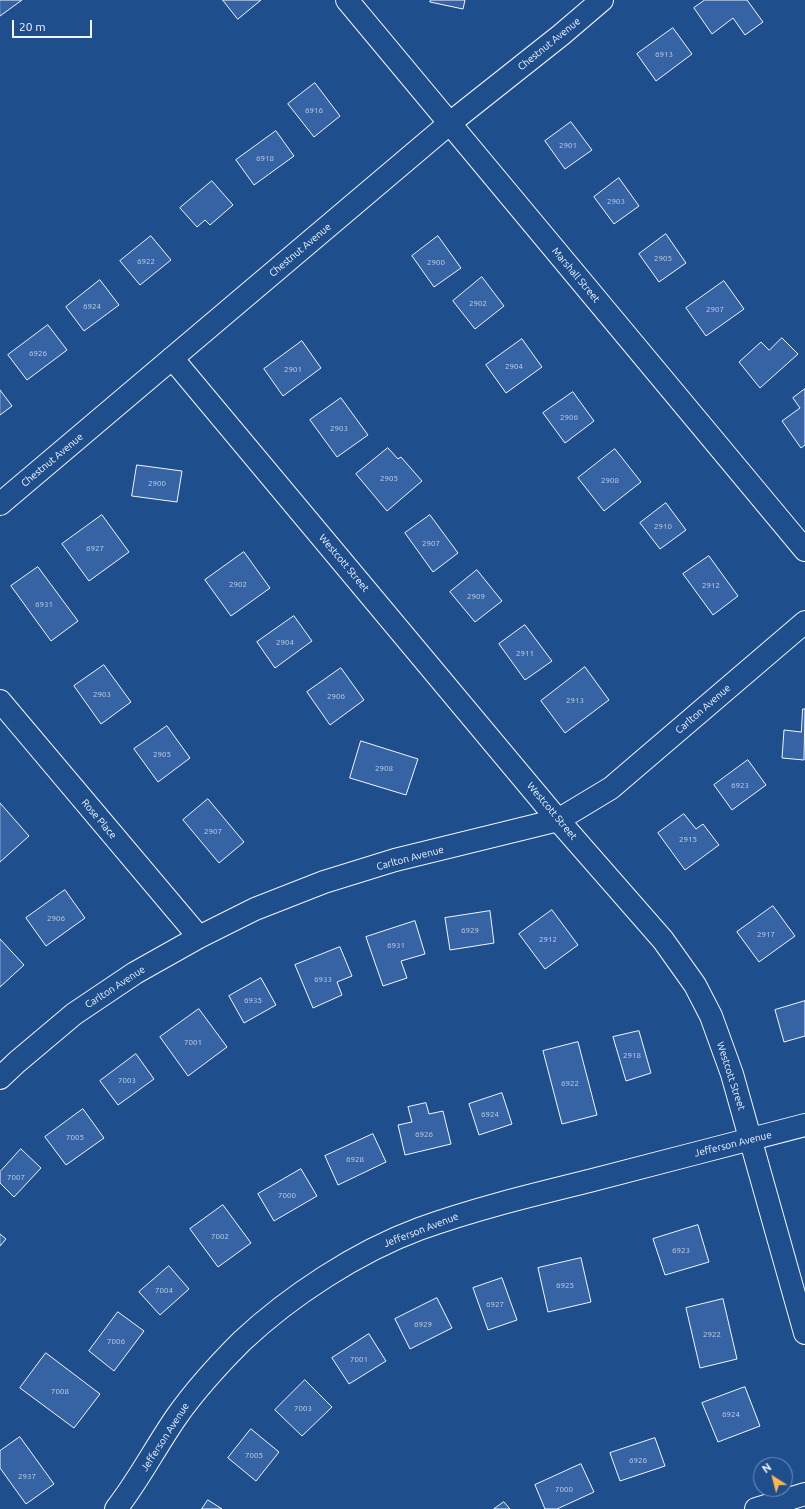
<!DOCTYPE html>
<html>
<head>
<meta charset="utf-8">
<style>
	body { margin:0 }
	#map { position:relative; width:805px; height:1509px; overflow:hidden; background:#1f4e8c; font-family:Ubuntu,sans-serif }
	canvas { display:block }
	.north { position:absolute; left:753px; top:1457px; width:40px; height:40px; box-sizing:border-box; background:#1f4e8c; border:1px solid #7391ba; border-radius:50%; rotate:324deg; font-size:11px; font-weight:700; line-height:16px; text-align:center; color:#f2f6ff }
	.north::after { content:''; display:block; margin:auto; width:14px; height:18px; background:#ffb74d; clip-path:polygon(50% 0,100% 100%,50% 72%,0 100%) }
	.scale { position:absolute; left:12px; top:20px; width:80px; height:18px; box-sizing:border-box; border:2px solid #f2f6ff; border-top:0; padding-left:5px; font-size:12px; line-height:14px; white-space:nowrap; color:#f2f6ff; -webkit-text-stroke:3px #1f4e8c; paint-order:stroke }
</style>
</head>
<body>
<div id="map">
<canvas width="805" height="1509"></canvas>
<div class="north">N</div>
<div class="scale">20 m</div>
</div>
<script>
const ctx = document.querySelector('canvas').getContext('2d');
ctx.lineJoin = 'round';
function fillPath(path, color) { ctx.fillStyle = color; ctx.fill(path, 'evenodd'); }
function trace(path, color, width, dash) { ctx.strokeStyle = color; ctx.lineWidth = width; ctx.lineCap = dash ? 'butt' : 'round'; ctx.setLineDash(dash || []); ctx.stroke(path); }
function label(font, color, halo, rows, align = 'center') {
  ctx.font = font + ' Ubuntu,sans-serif'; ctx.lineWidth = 3; ctx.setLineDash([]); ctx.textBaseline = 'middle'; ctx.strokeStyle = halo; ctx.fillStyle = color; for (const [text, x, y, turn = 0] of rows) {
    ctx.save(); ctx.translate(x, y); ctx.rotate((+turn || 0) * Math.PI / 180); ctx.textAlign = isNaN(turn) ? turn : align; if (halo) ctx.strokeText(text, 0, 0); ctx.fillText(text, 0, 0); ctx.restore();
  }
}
const building = new Path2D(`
	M0,0h22l-22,16z
	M223,0h38l-23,19z
	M431,0h34l-2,9 -33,-7z
	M705,0h42l16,22 -18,13 -12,-17 -21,16 -18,-26z
	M673,28l19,26 -36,27 -19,-27z
	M315,83l25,33 -26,21 -26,-33z
	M571,122l21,28 -27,19 -20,-28z
	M276,131l18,25 -40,29 -18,-25z
	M619,178l20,28 -25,18 -20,-27z
	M212,181l21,24 -23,20 -5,-5 -8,7 -17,-19z
	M666,234l20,29 -27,19 -20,-28z
	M151,236l20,24 -31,25 -20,-24z
	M438,236l23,32 -27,19 -22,-31z
	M482,277l22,29 -29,23 -22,-28z
	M100,280l19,25 -35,26 -18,-24z
	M724,281l20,28 -38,27 -20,-28z
	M48,325l19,25 -40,30 -19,-25z
	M782,338l16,16 -38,34 -21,-26 22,-20 8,8z
	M522,339l20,28 -36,26 -20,-28z
	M302,341l19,27 -38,28 -19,-27z
	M805,389v56l-4,3 -19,-27 18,-13 -7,-10z
	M0,390l12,16 -12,9z
	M573,392l21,29 -29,22 -22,-30z
	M341,398l27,37 -31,22 -27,-37z
	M388,448l10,11 3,-2 21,24 -35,30 -31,-37z
	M615,449l26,33 -37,29 -26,-33z
	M137,465l45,6 -5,31 -45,-6z
	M666,503l20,27 -26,19 -20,-26z
	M102,515l27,37 -40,29 -27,-37z
	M430,515l28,38 -25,19 -28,-39z
	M244,552l26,36 -39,28 -26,-36z
	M709,556l29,40 -25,19 -30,-41z
	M38,567l40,54 -27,20 -40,-55z
	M477,570l25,31 -27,21 -25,-30z
	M294,616l18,25 -37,27 -18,-26z
	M525,625l27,36 -27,19 -26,-36z
	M104,665l27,37 -30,22 -27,-38z
	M585,667l24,33 -44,33 -24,-32z
	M341,668l23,32 -34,25 -23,-33z
	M803,709h2l-1,51 -22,-2 2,-28 17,2z
	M167,726l23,32 -32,24 -24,-33z
	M361,741l57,18 -12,36 -56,-17z
	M748,760l18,25 -34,25 -18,-25z
	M208,799l36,43 -25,21 -36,-43z
	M0,803l29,33 -29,26z
	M684,814l12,15 7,-5 16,21 -34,25 -27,-37z
	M65,890l20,28 -39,28 -20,-28z
	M773,906l22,30 -36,26 -22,-30z
	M552,910l26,35 -33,24 -26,-35z
	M490,911l4,32 -44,7 -5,-32z
	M415,921l10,33 -24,7 6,17 -24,8 -17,-49z
	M0,939l24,26 -24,22z
	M340,947l12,29 -15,6 5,13 -29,13 -18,-43z
	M261,978l15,27 -32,18 -15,-27z
	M805,1001v35l-21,6 -9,-32z
	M199,1009l28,38 -39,29 -28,-39z
	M639,1031l12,42 -25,8 -13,-44z
	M578,1042l19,73 -35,9 -19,-73z
	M136,1054l18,25 -36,26 -18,-24z
	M502,1093l10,31 -33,11 -10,-31z
	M426,1103l3,11 14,-3 8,33 -46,11 -7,-30 14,-3 -4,-15z
	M83,1109l21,29 -38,27 -21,-28z
	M373,1134l13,28 -48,23 -13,-29z
	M21,1149l20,19 -27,29 -14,-14v-11z
	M301,1169l16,27 -43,25 -16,-27z
	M223,1205l28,38 -33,24 -28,-38z
	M698,1225l11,37 -44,13 -12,-36z
	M0,1234l6,5 -6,7z
	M581,1258l10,44 -43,10 -10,-44z
	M169,1266l20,23 -29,26 -21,-23z
	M502,1278l15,42 -29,10 -15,-42z
	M437,1298l15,30 -42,21 -15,-30z
	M723,1299l14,60 -37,9 -14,-60z
	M118,1312l26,19 -30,40 -25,-20z
	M369,1334l17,27 -37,23 -17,-26z
	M46,1353l54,41 -26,34 -54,-40z
	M305,1380l27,27 -30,29 -27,-26z
	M745,1387l15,39 -42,16 -16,-39z
	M251,1429l28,23 -23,29 -28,-23z
	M20,1437l34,47 -28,20 -26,-36v-17z
	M655,1438l10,28 -45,15 -10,-28z
	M581,1464l13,28 -37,17h-12l-10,-24z
	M208,1500l14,9h-20z
	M504,1502l6,7h-16z`);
const minor = new Path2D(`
	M347,0l458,550
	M172,358l386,462 105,120 32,45 16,31 21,58 73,259
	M0,504l450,-381 111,-88 41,-35
	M0,701l199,236
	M0,1078l17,-16 57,-48 61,-41 64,-36 56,-28 69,-27 71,-22 163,-40 53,-32 194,-166
	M116,1509c23,-29 40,-63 61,-93 19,-27 42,-52 65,-75 48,-45 115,-89 177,-112 55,-20 113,-34 170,-48 72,-19 144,-37 216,-56
	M756,1509l49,-15`);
const numberNames = [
	["6913",664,54],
	["6916",314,110],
	["2901",568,145],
	["6918",265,158],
	["2903",616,201],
	["2905",663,258],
	["6922",146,261],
	["2900",436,262],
	["2902",478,303],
	["6924",92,306],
	["2907",715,309],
	["6926",38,353],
	["2904",514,366],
	["2901",293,369],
	["2906",569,417],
	["2903",339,428],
	["2905",389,478],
	["2908",610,480],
	["2900",157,483],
	["2910",663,526],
	["2907",431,543],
	["6927",95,548],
	["2902",238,584],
	["2912",711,585],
	["2909",476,596],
	["6931",44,604],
	["2904",285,642],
	["2911",525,653],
	["2903",102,694],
	["2906",336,696],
	["2913",575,700],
	["2905",162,754],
	["2908",384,768],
	["6923",740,785],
	["2907",213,831],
	["2915",688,839],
	["2906",56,918],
	["6929",470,930],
	["2917",766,934],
	["2912",548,939],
	["6931",396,945],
	["6933",323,979],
	["6935",253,1000],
	["7001",193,1042],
	["2918",632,1055],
	["7003",127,1080],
	["6922",570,1083],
	["6924",490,1114],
	["6926",424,1134],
	["7005",75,1137],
	["6928",355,1159],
	["7007",16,1177],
	["7000",287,1195],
	["7002",220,1236],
	["6923",681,1250],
	["6925",565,1285],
	["7004",164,1290],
	["6927",495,1304],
	["6929",423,1324],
	["2922",712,1334],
	["7006",116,1341],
	["7001",359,1359],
	["7008",60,1391],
	["7003",303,1408],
	["6924",731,1414],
	["7005",254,1455],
	["6926",638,1460],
	["2937",27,1476],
	["7000",564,1489]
];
const streetNames = [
	["Chestnut Avenue",549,44,-39],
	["Chestnut Avenue",300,250,-40],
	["Marshall Street",576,275,50],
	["Chestnut Avenue",52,460,-40],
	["Westcott Street",344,563,50],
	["Carlton Avenue",703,709,-41],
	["Westcott Street",552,811,50],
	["Rose Place",99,819,50],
	["Carlton Avenue",410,858,-15],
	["Carlton Avenue",115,987,-33],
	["Westcott Street",731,1076,72],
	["Jefferson Avenue",733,1144,-14],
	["Jefferson Avenue",421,1230,-21],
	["Jefferson Avenue",165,1437,-57]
];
fillPath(building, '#3563a3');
trace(building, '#f2f6ff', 1);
trace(minor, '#f2f6ff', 24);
trace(minor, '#1f4e8c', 22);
label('8px', '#c3d1e8', null, numberNames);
label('10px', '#f2f6ff', '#1f4e8c', streetNames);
</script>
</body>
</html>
